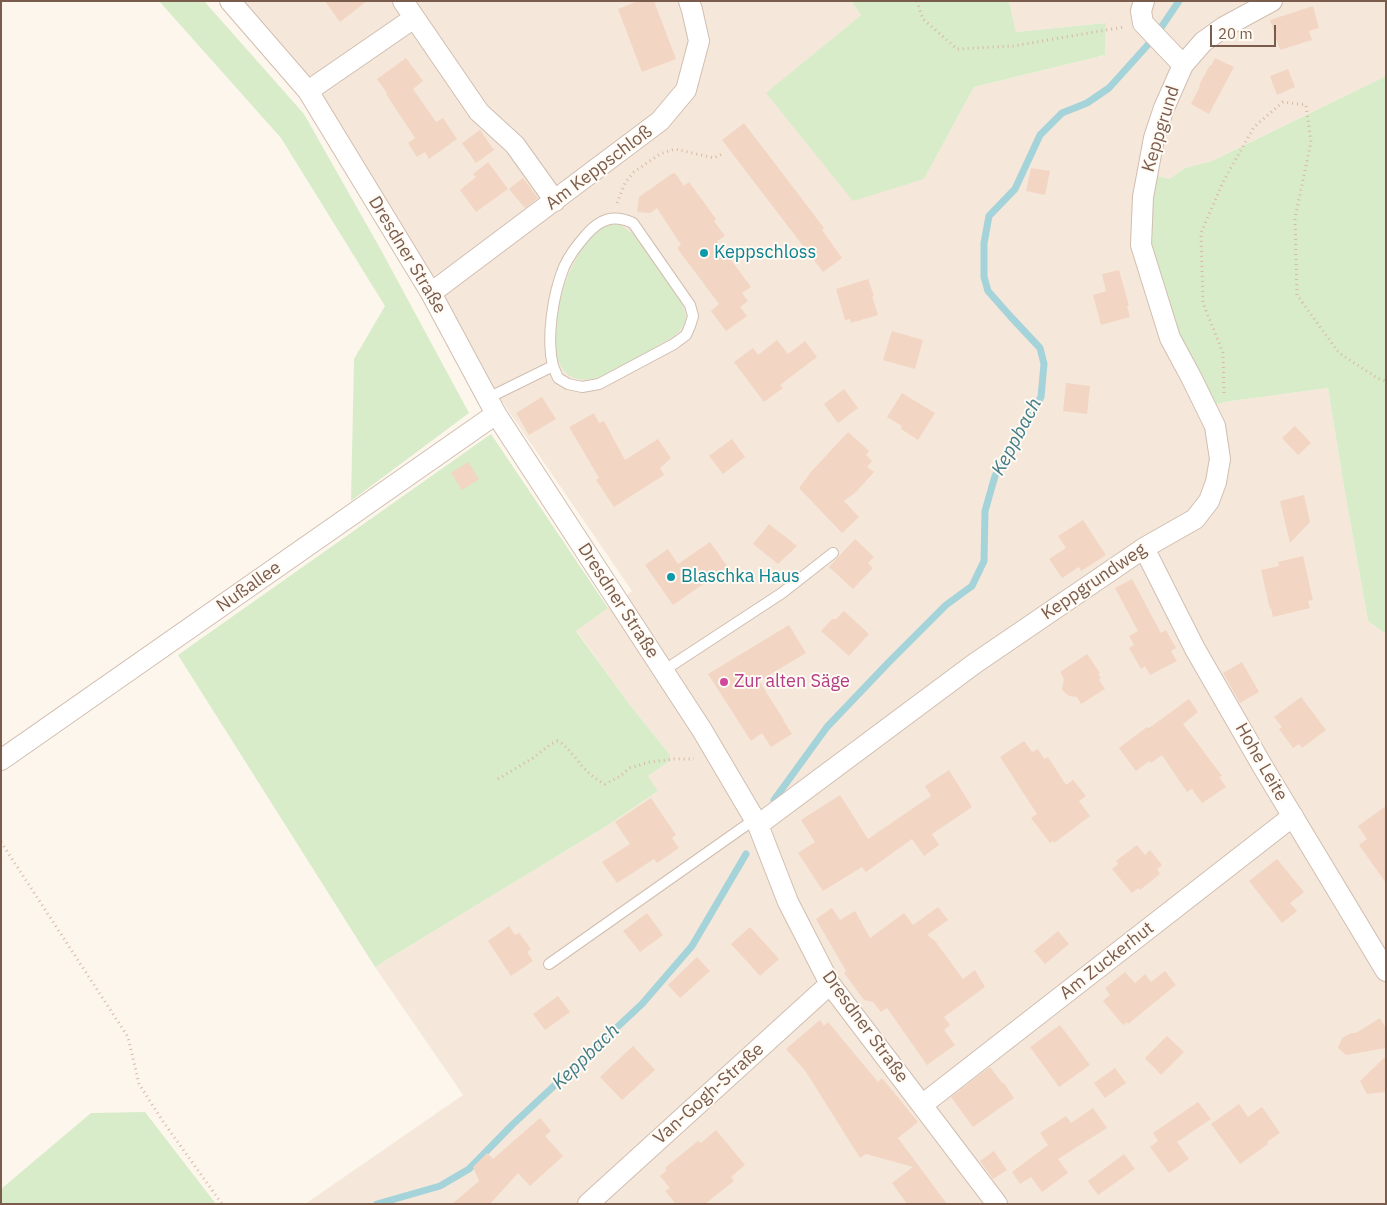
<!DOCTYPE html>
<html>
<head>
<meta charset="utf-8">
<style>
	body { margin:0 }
	#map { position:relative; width:1387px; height:1205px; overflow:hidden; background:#fdf6ec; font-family:"IBM Plex Sans",sans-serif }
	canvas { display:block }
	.frame { position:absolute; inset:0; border:2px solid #7a5c4d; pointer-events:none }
	.scale { position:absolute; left:1210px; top:25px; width:66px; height:22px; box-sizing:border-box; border:2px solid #7a5c4d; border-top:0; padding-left:6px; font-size:15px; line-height:18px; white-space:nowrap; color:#7a5c4d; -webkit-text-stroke:4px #fffaf3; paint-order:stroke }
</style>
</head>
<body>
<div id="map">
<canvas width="1387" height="1205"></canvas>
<div class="frame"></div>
<div class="scale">20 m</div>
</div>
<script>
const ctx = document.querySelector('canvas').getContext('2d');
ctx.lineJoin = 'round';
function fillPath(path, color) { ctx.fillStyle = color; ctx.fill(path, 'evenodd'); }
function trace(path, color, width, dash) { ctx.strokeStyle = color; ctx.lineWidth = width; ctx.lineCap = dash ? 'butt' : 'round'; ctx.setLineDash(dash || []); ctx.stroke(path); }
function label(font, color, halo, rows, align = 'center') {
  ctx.font = font + ' "IBM Plex Sans",sans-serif'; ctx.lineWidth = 4; ctx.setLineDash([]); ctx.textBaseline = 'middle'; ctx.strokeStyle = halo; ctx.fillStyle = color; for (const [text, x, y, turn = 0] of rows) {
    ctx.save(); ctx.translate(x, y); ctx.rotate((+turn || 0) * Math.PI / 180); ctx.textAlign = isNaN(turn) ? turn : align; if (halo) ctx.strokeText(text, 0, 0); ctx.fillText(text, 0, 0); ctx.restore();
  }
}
const residential = new Path2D(`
	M240,1h611l10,14 -94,78 157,86 50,-92 131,-32 1,-32 -90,9 -7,-31h377v75l-174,85 -27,7 -16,11 43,227 12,-4 104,-14 15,93 25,140 18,13v570h-1081l158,-109 -88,-128 233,-142 50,-34 -10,-15 22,-15v-6l-40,-50 -54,-75 56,-39 -142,-207z`);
const green = new Path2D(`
	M159,1h45l100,113 77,136 88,163 -118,88 3,-142 31,-53 -104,-168z
	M851,1h158l7,31 90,-9 -1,32 -131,32 -50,92 -71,22 -87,-108 95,-78z
	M1386,76v558l-18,-13 -25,-140 -15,-93 -104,14 -12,4 -37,-73 -25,-89 1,-42 5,-26 13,3 16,-11 27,-7z
	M619,224l17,12 42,62c11,17 11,25 -5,39 -14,8 -29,16 -43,25 -11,6 -22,13 -34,16 -74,19 -34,-136 11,-152 4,-2 8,-1 12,-2z
	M491,434l117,174 -32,23 54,74 40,50v6l-22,15 10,15 -50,34 -233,142 -197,-312z
	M145,1112l71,92h-215v-15l90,-76z`);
const stream = new Path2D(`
	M774,800l53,-73 62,-65 57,-57 26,-19 12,-25 1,-50 10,-35 46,-79 3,-33 -4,-16 -29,-31 -23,-26 -4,-14v-34l5,-27 26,-27 25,-54 22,-22 25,-10 22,-15 45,-50 25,-37
	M377,1204l63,-18 29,-17 43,-44 130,-121 50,-58 54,-92`);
const building = new Path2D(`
	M325,1h42l-27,21z
	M638,1h16l22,58 -34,13 -24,-63z
	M1313,6l6,22 -10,3 3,9 -32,10 -10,-30z
	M406,58l17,23 -10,8 23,33 7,-4 14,21 -28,20 -4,-7 -8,5 -9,-14 7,-5 -29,-44 1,-1 -10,-14z
	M1215,58l19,9 -25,47 -18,-10 9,-18 -1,-1 11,-20 1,1z
	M1288,69l7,18 -18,8 -7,-19z
	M744,123l80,105 -2,2 20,28 -19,14 -101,-132z
	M480,130l14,20 -18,13 -14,-20z
	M488,162l20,27 -32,23 -16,-22 16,-13 -3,-3z
	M1031,168l19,3 -5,24 -19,-4z
	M673,173l1,1 1,-1 9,13 5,-4 27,37 -2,2 11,15 -8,5 34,46 -9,6 6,8 -8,6 7,9 -21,15 -15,-20 8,-7 -42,-56 4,-3 -24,-37 -7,5 -13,-1 2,-15z
	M523,178l15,20 -13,10 -16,-19z
	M1119,270l10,36h-2l3,11 -29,8 -8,-30 13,-4 -4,-17z
	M868,279l6,17h-2l6,19 -27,8 -1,-4 -5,1 -9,-31z
	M892,331l31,9 -8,29 -32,-9z
	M777,340l11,14 17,-13 12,16 -37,28 3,3 -19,14 -30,-40 19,-14 5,7z
	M1066,383l24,3 -3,28 -24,-3z
	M844,389l14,19 -20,15 -14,-19z
	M902,393l33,20 -17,27 -17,-11 1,-3 -15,-9z
	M542,397l14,22 -27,16 -13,-22z
	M594,413l5,10 5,-2 21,39 33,-21 13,19 -11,10 4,7 -50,32 -18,-27 3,-2 -30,-51z
	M1295,426l16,17 -13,12 -16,-17z
	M848,432l21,19 -3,4 6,6 -5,6 7,5 -18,20 -12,9 15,16 -17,16 -43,-45 12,-16z
	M732,439l13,18 -22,17 -14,-18z
	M468,462l11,17 -17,11 -11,-17z
	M1304,495l6,27 -20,21 -10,-42z
	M1083,520l23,35 -25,16 -2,-4 -17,11 -13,-19 17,-11 -8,-12z
	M769,524l28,22 -19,18 -25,-20z
	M855,539l19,18 -6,6 5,5 -20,21 -24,-22z
	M710,542l18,25 -55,38 -28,-40 23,-16 10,15z
	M1303,556l10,44 -5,1 2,7 -37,9 -2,-9 -1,1 -9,-39 18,-4 -1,-4z
	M1132,579l29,54 5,-3 10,18 -5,3 6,10 -27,14 -5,-9 -4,3 -12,-21 5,-3 -5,-9 9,-5 -23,-43z
	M844,611l25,23 -20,22 -28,-25 11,-12h4z
	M789,625l17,28 -47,28 25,39h-1l9,14 -21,13 -9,-14 -11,8 -43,-67z
	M1087,654l13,19 -2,1 3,4 -2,2 6,9 -24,15 -4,-7 -8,-1 -5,-4 -2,-3 2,-10 -4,-7z
	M1242,662l17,30 -19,11 -17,-30z
	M1301,697l25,33 -24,18 -3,-4 -6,4 -14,-19 3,-2 -8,-10z
	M1189,699l9,13 -15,12 39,52 -3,1 7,10 -24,16 -10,-14 -5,3 -25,-37 -11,8 -2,-2 -13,10 -17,-23 28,-21 2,1z
	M1024,741l8,11 6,-3 6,10 4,-2 18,28 7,-5 13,16 -7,5 11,15 -36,27 -1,-2 -3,2 -19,-25 6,-4 -37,-57z
	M949,770l23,37 -40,27 7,11 -15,11 -12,-17 -46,33 -4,-5 -39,24 -25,-38 17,-11 -14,-22 39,-25 28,44 63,-43 -6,-10z
	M651,798l25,37 -4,3 7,10 -22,15 -3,-4 -37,24 -15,-21 28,-18 -15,-22z
	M1386,806v77l-27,-38 8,-6 -9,-13z
	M1137,845l8,10 5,-5 12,15 -5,4 3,5 -20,16 -2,-2 -6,5 -20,-24 6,-5 -2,-3z
	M1277,859l27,33 -14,11 7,8 -15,12 -33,-42z
	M938,907l10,13 -21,15 8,6 28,38 12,-9 10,17 -41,30 6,8 -6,5 11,15 -28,20 -40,-57 -6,4 -8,-10 -9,-2 -20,-27 2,-2 -30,-52 16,-11 8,12 15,-9 15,27 34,-25 9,12z
	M647,913l16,22 -23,17 -17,-21z
	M509,926l6,9 4,-2 12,16 -4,3 6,9 -22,15 -23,-35z
	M750,927l29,32 -19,17 -29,-32z
	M1058,931l11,13 -24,20 -11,-13z
	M697,957l13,14 -30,27 -12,-13z
	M1165,971l11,14 -48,39 -1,-2 -4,3 -20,-24 7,-6 -5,-7 20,-16 10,11 10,-9 6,8z
	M558,996l12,16 -25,18 -12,-16z
	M1380,1018l6,10v20l-40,7 -8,-7 4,-10 9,-5h5z
	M820,1020l4,6 4,-4 50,60 4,-4 36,44 -20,16 49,66h-40l-15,-21 21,-16 -47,-13 -6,4 -54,-86 -20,-23z
	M1060,1025l30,40 -31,22 -29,-40z
	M1167,1036l17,16 -23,23 -16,-17z
	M633,1046l22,24 -33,30 -22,-23z
	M1386,1056v36l-19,2 -7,-13z
	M990,1067l13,17 1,-1 10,15 -41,29 -22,-30z
	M1115,1068l11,15 -21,15 -11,-15z
	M1198,1102l13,17 -34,23 12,17 -20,14 -19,-26 8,-6 -5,-8z
	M1239,1104l9,13 14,-10 18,26 -13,9 1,2 -28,20 -29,-40z
	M1093,1108l14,20 -49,31 10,14 -26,19 -11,-15 -11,7 -8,-12 36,-27 -8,-12 26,-17 5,7z
	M540,1118l11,13 -6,5 18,20 -33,30 -12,-13 -28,31h-38l27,-23 -6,-14 14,-14 6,6z
	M716,1130l29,35 -14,12 3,4 -29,23h-29l-11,-13 5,-3 -10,-12 6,-5v-4l32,-26 3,2z
	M994,1151l13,19 -14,9 -13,-18z
	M1124,1154l11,15 -37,26 -10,-14z`);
const path = new Path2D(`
	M917,1l6,18 34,30 56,-3 111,-19
	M617,203l8,-20 9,-11 26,-18 15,-5 39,9 10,-5
	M1224,393l-1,-40 -20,-50 -2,-70 22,-51 31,-55 29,-25 23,3 5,37 -16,76 2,77 42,58 38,25 9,3
	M498,779l35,-21 18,-14 6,-3c8,3 12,10 18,16 8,11 17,21 30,27l14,-7 11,-9 20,-6 24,-3h20
	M1,842l127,195 11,47 23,36 60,84`);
const lane = new Path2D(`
	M488,398l65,-32 5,12 10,6 14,3 17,-3 75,-40 12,-9 4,-9 3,-10 -3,-11 -57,-82c-20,-9 -33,-4 -47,12 -8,9 -17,21 -22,32 -11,27 -18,71 -11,99
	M663,671l119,-78 51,-40
	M549,964l206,-145`);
const street = new Path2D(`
	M230,1l78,90 123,202 65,121 206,316 56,95 30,77 42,82 167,220
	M403,1l76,111 36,33 40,56
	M1144,1l-3,10 2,12 40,42
	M308,91l106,-73
	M431,293l229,-172 26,-31 13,-49 -7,-31 -3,-9
	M1144,548l51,101 68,118 123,204
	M1,760l495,-346
	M758,825l216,-161 170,-116 51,-29 14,-18 7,-19 4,-23 -5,-33 -24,-49 -21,-39 -29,-93 2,-48 11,-59 10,-30 19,-43 20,-23 21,-15 48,-26
	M922,1105l371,-289
	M588,1204l242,-220`);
const markers = [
	[704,253,5,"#0f9aa8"],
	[671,577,5,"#0f9aa8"],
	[724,682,5,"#d1479c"]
];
const streetNames = [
	["Keppgrund",1161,129,-73],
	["Am Keppschloß",599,168,-37],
	["Dresdner Straße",407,255,59],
	["Keppgrundweg",1094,582,-34],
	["Nußallee",249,587,-35],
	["Dresdner Straße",618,601,57],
	["Hohe Leite",1261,762,60],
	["Am Zuckerhut",1107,961,-38],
	["Dresdner Straße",865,1027,54],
	["Van-Gogh-Straße",709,1094,-42]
];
const cultureNames = [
	["Keppschloss",714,253],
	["Blaschka Haus",681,577]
];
const hotelNames = [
	["Zur alten Säge",734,682]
];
const waterNames = [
	["Keppbach",1017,437,-62],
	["Keppbach",586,1057,-44]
];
fillPath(residential, '#f5e8da');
fillPath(green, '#d8ecc9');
trace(stream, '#a5d3da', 7);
fillPath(building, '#f3d5c3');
trace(lane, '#d1beb0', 12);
trace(street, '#d1beb0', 22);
trace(path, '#d9b8a5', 3, [1, 4]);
trace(lane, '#fff', 10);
trace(street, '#fff', 20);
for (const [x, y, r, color] of markers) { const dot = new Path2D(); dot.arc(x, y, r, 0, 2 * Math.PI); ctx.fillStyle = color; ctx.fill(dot); trace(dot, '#fffaf3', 2); }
label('18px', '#7a5c4d', '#fffaf3', streetNames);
label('18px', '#0d838f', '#fffaf3', cultureNames, 'left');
label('18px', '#b23c85', '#fffaf3', hotelNames, 'left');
label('italic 19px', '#437c86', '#fffaf3', waterNames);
</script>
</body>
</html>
